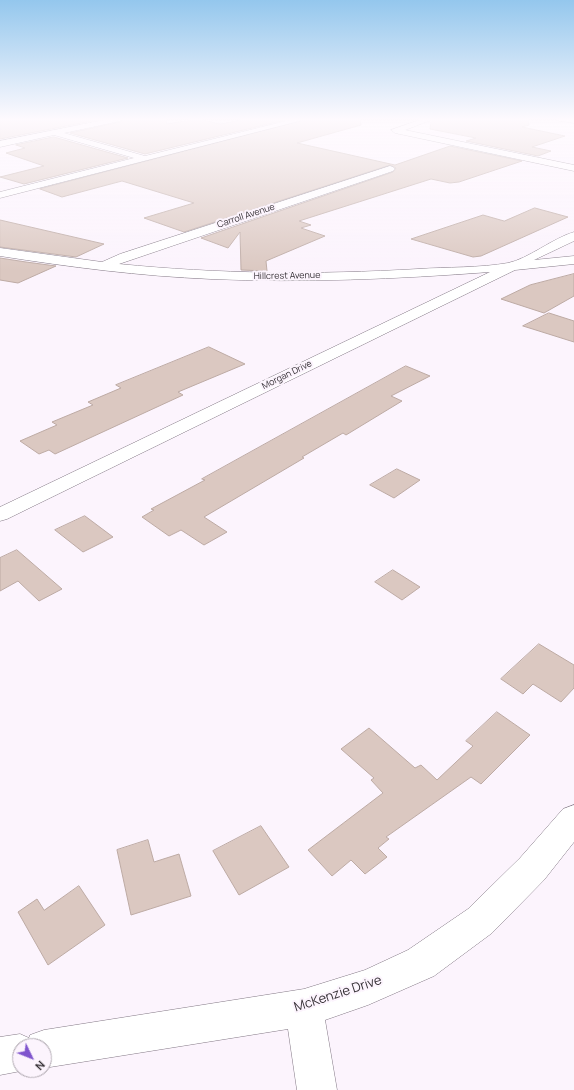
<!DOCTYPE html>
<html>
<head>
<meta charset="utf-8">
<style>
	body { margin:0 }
	#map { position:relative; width:574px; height:1090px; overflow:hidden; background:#fcf4fd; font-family:Manrope,sans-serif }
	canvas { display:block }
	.north { position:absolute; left:12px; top:1038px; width:40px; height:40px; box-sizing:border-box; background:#fcf4fd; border:1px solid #aca5ad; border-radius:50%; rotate:133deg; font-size:11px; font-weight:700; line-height:16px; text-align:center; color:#342f34 }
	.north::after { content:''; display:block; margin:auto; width:14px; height:18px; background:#7f54cd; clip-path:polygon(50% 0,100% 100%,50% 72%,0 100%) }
</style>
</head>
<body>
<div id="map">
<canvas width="574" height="1090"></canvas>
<div class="north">N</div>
</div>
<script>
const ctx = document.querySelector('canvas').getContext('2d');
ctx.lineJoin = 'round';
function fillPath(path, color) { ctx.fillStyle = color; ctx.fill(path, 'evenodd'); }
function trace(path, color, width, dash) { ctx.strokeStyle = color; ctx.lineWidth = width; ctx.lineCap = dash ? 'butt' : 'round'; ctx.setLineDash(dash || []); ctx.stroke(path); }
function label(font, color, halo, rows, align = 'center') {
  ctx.font = font + ' Manrope,sans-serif'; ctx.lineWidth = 4; ctx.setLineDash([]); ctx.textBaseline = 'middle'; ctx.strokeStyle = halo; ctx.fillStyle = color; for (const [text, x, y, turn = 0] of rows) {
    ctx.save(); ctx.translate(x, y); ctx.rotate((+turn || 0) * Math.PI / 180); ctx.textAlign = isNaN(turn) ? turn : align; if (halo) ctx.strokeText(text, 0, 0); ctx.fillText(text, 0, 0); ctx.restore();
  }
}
const building = new Path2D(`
	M0,119h102l-102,20z
	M125,119h41l1,5 31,-5 22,5 27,-5h42l-144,35 -75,-21 50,-11z
	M308,119h52l1,6 -64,18 98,22 55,-19 72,15 -63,21 -9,1 -19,-4 -132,42 12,4 -10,3 24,8 -59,25 1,10 -26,-1 -1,-38 -12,16 -27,-10 192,-66 3,-4 -6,-3 -206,67 -40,-14 50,-15 -72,-22 -60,16 -22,-8z
	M435,119h93l1,6 -7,2 43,9 -33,11 19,4 -13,5 -72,-15 10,-3 -46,-9 1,-7z
	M54,137l74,21 -104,26 -24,-7 44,-11 -38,-13 19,-5 -9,-3z
	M535,208l33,9 -87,39 -8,1 -62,-18 72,-24 21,6z
	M0,220l104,24 -28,13 -76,-10z
	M0,258l26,4 30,4 -38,17 -18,-3z
	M574,274v22l-30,17 -43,-14 29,-14z
	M549,313l25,8v21l-51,-16z
	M209,347l36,17 -67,28 5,3 -128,59 -6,-4 -10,4 -19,-13 37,-16 -5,-3 41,-17 -5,-3 33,-14 -5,-3z
	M406,366l24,10 -39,20 11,5 -56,34 -3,-2 -41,24 2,1 -100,59 23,15 -23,13 -23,-15 -12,6 -27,-19 12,-7 -3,-1 54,-29 -3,-1z
	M397,469l23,11 -26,18 -24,-13z
	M85,516l28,21 -30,15 -28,-22z
	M17,550l45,39 -23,12 -21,-20 -18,10v-33z
	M393,570l27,17 -18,13 -27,-18z
	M539,644l35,21v23l-13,14 -28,-18 -10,10 -22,-15z
	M497,712l33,23 -49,49 -10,-7 -85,60 3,2 -11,9 9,9 -22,17 -14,-14 -19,16 -24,-26 75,-57 -12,-13 3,-2 -33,-29 28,-21 46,40 6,-3 16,15 36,-34 -7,-5z
	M261,826l28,41 -50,28 -26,-44z
	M148,840l6,22 25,-8 12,42 -60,19 -14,-65z
	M79,886l26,39 -57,40 -30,-53 19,-13 7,11z`);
const minor = new Path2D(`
	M109,119h15l-4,2 -56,12 81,23 149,-37h13l-307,79v-6l134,-34 -80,-23 -54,12v-6z
	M422,119h12l-29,11 169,35v6l-179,-38 -4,-3z
	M558,119h16v4l-15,-2z
	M390,166l3,1 2,2 -2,2 -274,93c99,10 199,11 299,5 29,-2 62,-1 90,-6 20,-4 45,-25 66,-31v9l-40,19 40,-4v8l-59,6 -508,249 -7,2v-14l490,-235c-93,7 -186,11 -279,7 -71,-3 -141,-12 -211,-23v-8l102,14 18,-8z
	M574,805v37l-30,38 -52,53 -58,43 -66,29 -43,15 12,70h-40l-9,-61 -244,39v-22h-24v24h6l-26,5v-38l20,-3 9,4 1,-3 14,-5 260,-41 61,-19 43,-20 60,-41 52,-51 43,-49z`);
const farStreetnames = [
	["Carroll Avenue",246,216,-18],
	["Hillcrest Avenue",287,276,-1],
	["Morgan Drive",287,375,-26]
];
const nearStreetnames = [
	["McKenzie Drive",338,994,-18]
];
fillPath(building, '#dbc8c1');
trace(building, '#bdaaa4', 1);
trace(minor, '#827784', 1);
fillPath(minor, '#fff');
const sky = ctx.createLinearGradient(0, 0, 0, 271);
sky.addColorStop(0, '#94c7ed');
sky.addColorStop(0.44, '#fefafe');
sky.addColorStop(1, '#fefafe00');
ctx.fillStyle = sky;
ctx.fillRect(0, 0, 574, 271);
label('9px', '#342f34', '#fcf4fd', farStreetnames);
label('13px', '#342f34', '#fcf4fd', nearStreetnames);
</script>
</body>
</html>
